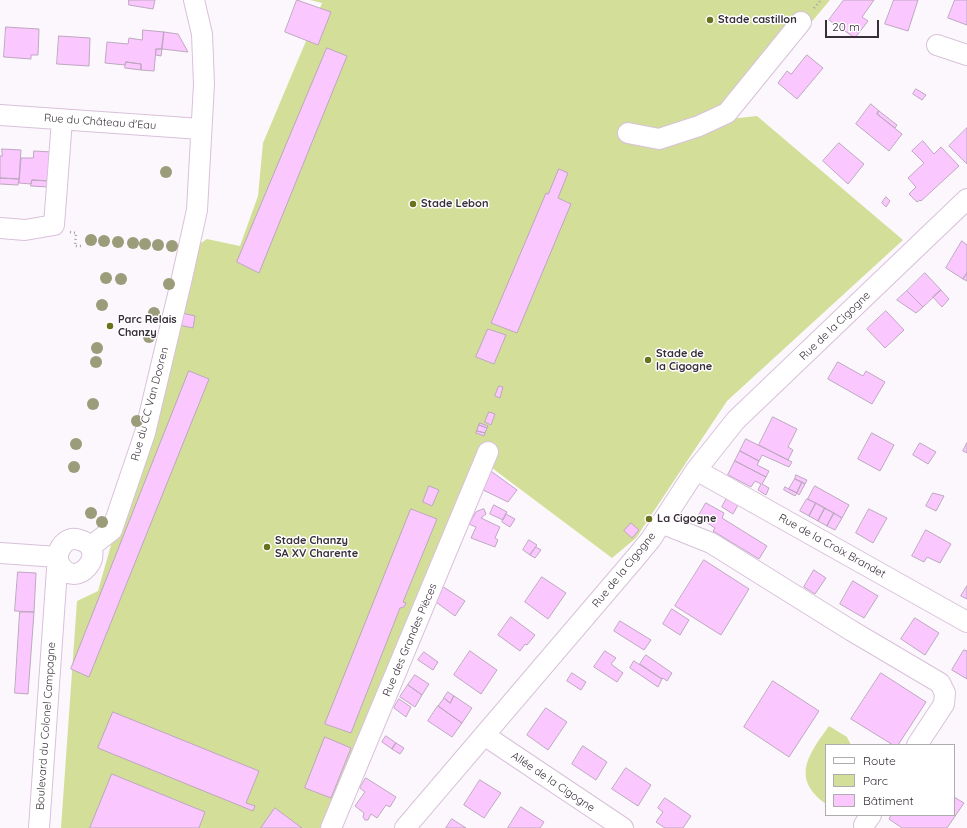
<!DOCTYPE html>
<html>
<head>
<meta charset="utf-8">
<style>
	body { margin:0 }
	#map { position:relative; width:967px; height:828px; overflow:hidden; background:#fcf7fc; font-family:Quicksand,sans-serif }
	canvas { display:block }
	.legend { position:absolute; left:825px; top:744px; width:130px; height:72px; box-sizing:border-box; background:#fff; border:1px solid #afabaf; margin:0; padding:5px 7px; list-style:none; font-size:12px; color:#372e38 }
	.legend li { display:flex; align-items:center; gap:8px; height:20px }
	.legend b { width:20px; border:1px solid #afabaf }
	.scale { position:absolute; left:825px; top:20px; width:54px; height:18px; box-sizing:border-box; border:2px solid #372e38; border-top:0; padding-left:5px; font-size:12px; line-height:14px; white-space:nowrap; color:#372e38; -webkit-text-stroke:3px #fff; paint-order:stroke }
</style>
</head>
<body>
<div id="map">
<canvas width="967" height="828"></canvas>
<ul class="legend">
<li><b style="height:5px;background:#fff"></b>Route</li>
<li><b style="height:11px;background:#d3df99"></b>Parc</li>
<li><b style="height:11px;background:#fac7fe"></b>Bâtiment</li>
</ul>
<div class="scale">20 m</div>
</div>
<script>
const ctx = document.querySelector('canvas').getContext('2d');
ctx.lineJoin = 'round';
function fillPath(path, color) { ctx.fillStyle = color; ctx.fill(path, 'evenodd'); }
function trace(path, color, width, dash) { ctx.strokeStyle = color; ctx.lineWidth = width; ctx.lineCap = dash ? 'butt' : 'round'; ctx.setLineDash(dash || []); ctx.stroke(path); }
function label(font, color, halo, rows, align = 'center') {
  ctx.font = font + ' Quicksand,sans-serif'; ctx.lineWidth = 3; ctx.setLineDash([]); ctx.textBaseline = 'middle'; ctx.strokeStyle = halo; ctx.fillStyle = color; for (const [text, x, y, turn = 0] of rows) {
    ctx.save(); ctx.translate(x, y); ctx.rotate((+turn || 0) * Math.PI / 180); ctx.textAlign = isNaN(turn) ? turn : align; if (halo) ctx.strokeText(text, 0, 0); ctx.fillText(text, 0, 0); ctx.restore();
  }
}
const green = new Path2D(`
	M310,0h520l-100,119 27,-3 146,124 -176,161 -91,137 -24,20 -132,-99 -156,369h-263l16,-227 21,-10 97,-344 12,-8 33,7 18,-50 5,-53 59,-140z
	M829,726l18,11 4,8h-25v59c-36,-26 -17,-50 3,-78z`);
const building = new Path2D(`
	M129,0h26l-2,9 -24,-4z
	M297,0l34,12 -13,33 -33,-13z
	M844,0h30l-12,17 6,4 -13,17 -26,-18z
	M894,0h24l-10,31 -23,-7z
	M955,0h12v25l-19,-7z
	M6,27l33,2 -1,26h-7v4l-27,-2z
	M143,30l21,2 -2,17h-6l-2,22 -13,-1v-6l-15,-2 -1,3 -20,-2 2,-21 21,2 1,-6 13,2z
	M164,32l14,2 10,18 -26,-3z
	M59,36l31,2 -1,28 -32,-2z
	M327,48l20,8 -88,217 -22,-11z
	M156,49h6l-1,7 -5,-1z
	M807,55l16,13 -26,31 -19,-16 9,-12 4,3z
	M126,62l15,2v6l-16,-2z
	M916,89l10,6 -4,5 -9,-6z
	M871,104l8,7 -2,3 25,20 -13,17 -33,-27z
	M879,111l18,14 -2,3 -18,-14z
	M967,128v36l-18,-18z
	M923,141l11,13 7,-7 18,19 -38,35 -1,-1 -3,2 -8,-8 7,-7 -8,-9 16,-15 -12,-12z
	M839,143l25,21 -16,20 -25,-23z
	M2,149l19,1 -2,29 -19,-1v1v-23h2z
	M34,151l18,1 -2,29 -18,-1 -1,4 -12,-1 2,-25h12z
	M559,169l9,4 -10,25 13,6 -54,129 -26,-10 55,-130 2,1z
	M0,178l19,1 -1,6 -18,-1z
	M32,180l18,1 -1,6 -18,-1z
	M886,197l4,4 -4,6 -4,-4z
	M962,241l5,4v28l-4,6 -17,-11z
	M925,273l16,17 -18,17 -16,-16z
	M967,273v8l-4,-2z
	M941,290l8,9 -7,8 -9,-10z
	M907,291l16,16 -7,6 -19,-13z
	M886,311l18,19 -19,18 -18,-19z
	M182,313l13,3 -2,12 -14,-3z
	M488,329l18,6 -12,29 -18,-7z
	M838,362l25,14 3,-5 19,11 -13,22 -44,-25z
	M189,371l20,8 -120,298 -18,-8z
	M499,386l4,1 -3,11 -5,-2z
	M489,412l6,2 -4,11 -6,-3z
	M773,417l24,12 -9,18 5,3 -5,10 -29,-15z
	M480,423l8,3 -1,2 -8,-3z
	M479,425l8,3 -2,5 -8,-2z
	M477,431l8,2 -1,3 -8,-3z
	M872,433l22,12 -14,26 -22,-12z
	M746,439l46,23 -3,5 -27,-12 -3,6 -19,-10z
	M920,443l16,9 -8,12 -15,-9z
	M967,443v10l-4,-2z
	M740,451l19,10 -2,4 12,6 -3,6 -31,-16z
	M735,461l31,16 -4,7 7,4 -3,7 -8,-5 3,-6 -6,-3 -4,6 -23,-12z
	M488,469l29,21 -9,12 -29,-14z
	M796,475l11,5 -2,4 -10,-5z
	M795,479l7,3 -5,11 -8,-4z
	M802,482l3,2 -6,11 -2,-2z
	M429,486l10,4 -7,16 -9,-4z
	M815,486l34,19 -7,13 -34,-19z
	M785,487l12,6 -2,3 -11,-6z
	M933,493l11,3 -8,15 -10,-5z
	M727,498l11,7 -5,9 -11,-7z
	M807,499l9,4 -7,13 -9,-5z
	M706,503l18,10 -2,5 45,28 -8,13 -46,-28 2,-3 -17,-11z
	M816,503l9,5 -7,13 -9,-5z
	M494,505l13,7 -4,8 -13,-6z
	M825,508l9,5 -7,13 -9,-5z
	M411,509l26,10 -34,83 3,1 -2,4 -4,1 -49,125 -26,-9z
	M484,509l2,5 -5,4 19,9 -5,11 3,2 -3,7 -24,-9 5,-11 -7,-3 7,-12z
	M869,509l18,9 -14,25 -17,-10z
	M834,513l8,5 -7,12 -8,-4z
	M506,514l9,5 -5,8 -8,-5z
	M631,523l8,7 -7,8 -8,-7z
	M926,530l25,14 -11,19 -13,-6 -3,5 -12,-6z
	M529,540l8,5 -7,10 -7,-5z
	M536,547l5,3 -6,8 -5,-3z
	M704,560l45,29 -28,46 -46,-29z
	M814,570l12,8 -11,16 -11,-7z
	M18,572l18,1 -2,39 -19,-1z
	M542,577l24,16 -18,26 -23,-17z
	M853,581l25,15 -14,22 -24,-14z
	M442,586l23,15 -10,15 -19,-14z
	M967,586v13l-6,-3z
	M672,609l17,11 -9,15 -17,-11z
	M20,612h14l-6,82 -13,-1z
	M511,617l24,18 -8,10 -2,-1 -5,7 -22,-16z
	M915,618l24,15 -14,22 -24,-16z
	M620,621l31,19 -7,10 -30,-19z
	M964,650l3,1v28l-15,-9z
	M470,651l27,19 -16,24 -27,-19z
	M605,651l11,7 -5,6 12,9 -6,9 -23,-15z
	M424,652l14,10 -5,8 -15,-10z
	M646,655l26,18 -5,8 -4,-3 -1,1 -22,-15z
	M634,661l28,18 -4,8 -28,-19z
	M572,673l14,9 -5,8 -14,-9z
	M881,673l45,29 -28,43h-5l-42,-26z
	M415,675l14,9 -7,11 -14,-10z
	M773,681l46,30 -30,46 -45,-30z
	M408,685l14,10 -7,12 -15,-10z
	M448,692l6,4 -4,7 -6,-5z
	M454,696l18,12 -10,15 -24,-17 6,-8 6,5z
	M399,699l12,8 -5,10 -12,-9z
	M438,706l24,17 -10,14 -24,-16z
	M546,708l21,14 -19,28 -21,-15z
	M113,712l146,59 -13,32 9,3 -2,5 -155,-63z
	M386,736l10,7 -4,6 -10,-7z
	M325,737l26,11 -20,50 -26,-10z
	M396,743l8,5 -4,6 -8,-5z
	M583,746l24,16 -11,18 -24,-16z
	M626,768l25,17 -13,21 -26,-17z
	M112,774l93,38 -6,16h-109z
	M366,778l30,19 -6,10 -4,-2 -9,13 -6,-4 -3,6h-3l-2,-3 1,-4 -9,-7 10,-14 -5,-4z
	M480,780l21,13 -17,25 -20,-13z
	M954,797l10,6 -17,25h-45l-13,-9 2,-4h63z
	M665,798l26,18 -8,12h-18l-9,-6 7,-10 -5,-4z
	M521,807l23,15 -4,6h-32z
	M275,808l27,20h-41z
	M452,819l14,9h-20z`);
const path = new Path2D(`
	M814,8l7,-8
	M70,232l6,1 -1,13h7`);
const minor = new Path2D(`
	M937,45l30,10
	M0,115l201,14
	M628,133l31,6 40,-13 28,-13 74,-91
	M0,228l25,2 29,-5 8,-105
	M696,470l271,152
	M661,523l50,20 141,88 88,52 5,10 -1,11 -27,41
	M90,547l22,-17 33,-97 37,-155 15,-68 7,-126 -2,-50 -8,-34
	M0,553l58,4
	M484,735l139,93
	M864,825l7,-10
	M39,828l19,-273c2,-11 11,-19 22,-15 32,10 -6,56 -22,21
	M331,828l157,-376
	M405,828l232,-272 14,-17 45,-69 40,-50 231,-221`);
const trees = [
	[166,172],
	[91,240],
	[104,241],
	[118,242],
	[133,243],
	[145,244],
	[158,245],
	[172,246],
	[106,278],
	[121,279],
	[169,284],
	[102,305],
	[154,313],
	[149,337],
	[97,348],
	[96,362],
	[93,404],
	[137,421],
	[76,444],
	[74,467],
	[91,513],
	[102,522]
];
const markers = [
	[710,20,4,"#69731e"],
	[413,204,4,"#69731e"],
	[110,326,4,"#69731e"],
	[648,360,4,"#69731e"],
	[649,519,4,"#69731e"],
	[267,547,4,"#69731e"]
];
const poiNames = [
	["Stade castillon",718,20],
	["Stade Lebon",421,204],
	["Parc Relais",118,320],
	["Chanzy",118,333],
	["Stade de",656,354],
	["la Cigogne",656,367],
	["La Cigogne",657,519],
	["Stade Chanzy",275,541],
	["SA XV Charente",275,554]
];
const streetNames = [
	["Rue du Château d'Eau",100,122,4],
	["Rue de la Cigogne",835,326,-44],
	["Rue du CC Van Dooren",150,404,-75],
	["Rue de la Croix Brandet",832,546,29],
	["Rue de la Cigogne",624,570,-51],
	["Rue des Grandes Pièces",410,640,-67],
	["Boulevard du Colonel Campagne",46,726,-86],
	["Allée de la Cigogne",553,782,34]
];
fillPath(green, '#d3df99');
fillPath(building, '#fac7fe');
trace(building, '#bea7c0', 1);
trace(minor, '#d8c1da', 22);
trace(path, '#a59ea6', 2.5, [1, 3]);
trace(minor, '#fff', 20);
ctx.fillStyle = '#9a9c7a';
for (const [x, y] of trees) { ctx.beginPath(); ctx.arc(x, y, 6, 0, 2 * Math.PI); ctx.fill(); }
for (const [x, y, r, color] of markers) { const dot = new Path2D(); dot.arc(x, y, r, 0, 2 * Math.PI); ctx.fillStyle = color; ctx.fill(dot); trace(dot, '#fff', 1.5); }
label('bold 11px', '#372e38', '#fff', poiNames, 'left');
label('11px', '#372e38', '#fff', streetNames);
</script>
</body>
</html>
